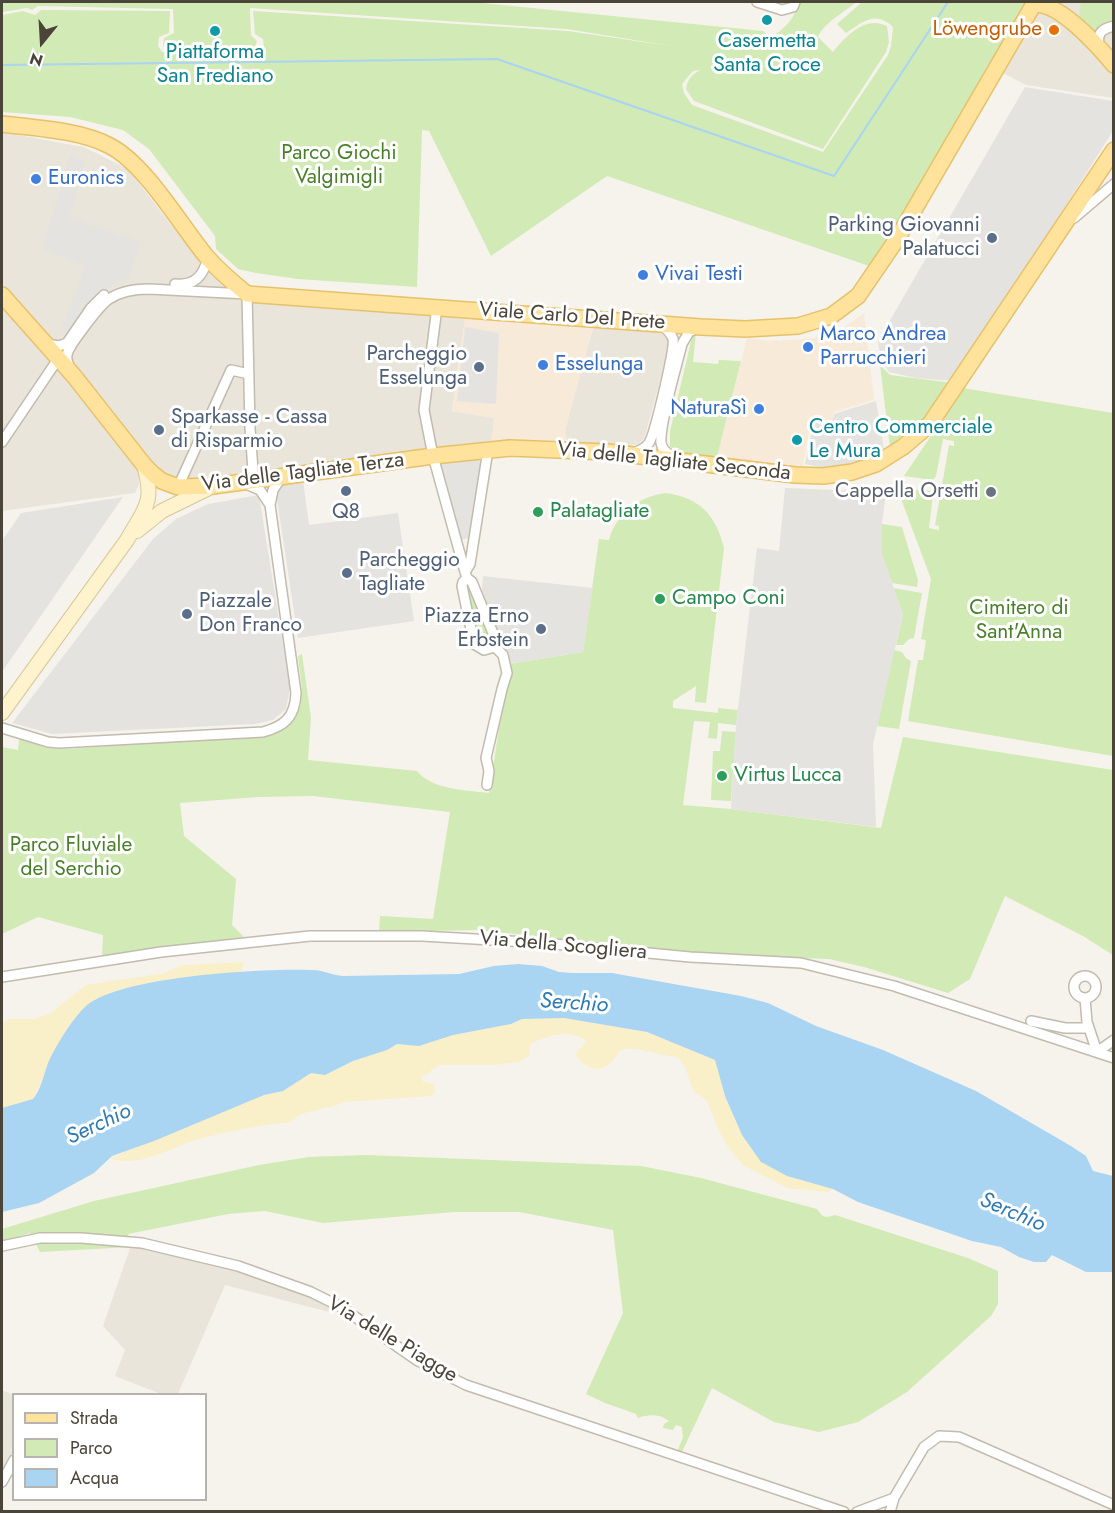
<!DOCTYPE html>
<html>
<head>
<meta charset="utf-8">
<style>
	body { margin:0 }
	#map { position:relative; width:1115px; height:1513px; overflow:hidden; background:#f6f3ec; font-family:Jost,sans-serif }
	canvas { display:block }
	.frame { position:absolute; inset:0; border:3px solid #4b4439; pointer-events:none }
	.legend { position:absolute; left:12px; top:1393px; width:195px; height:108px; box-sizing:border-box; background:#fff; border:2px solid #b7b4b0; margin:0; padding:8px 10px; list-style:none; font-size:18px; color:#4b4439 }
	.legend li { display:flex; align-items:center; gap:12px; height:30px }
	.legend b { width:30px; border:2px solid #b7b4b0 }
	.north { position:absolute; left:12px; top:12px; width:60px; height:60px; -webkit-text-stroke:4px #fff; paint-order:stroke; rotate:198deg; font-size:16px; font-weight:700; line-height:24px; text-align:center; color:#4b4439 }
	.north::after { content:''; display:block; margin:auto; width:21px; height:27px; background:#4b4439; clip-path:polygon(50% 0,100% 100%,50% 72%,0 100%) }
</style>
</head>
<body>
<div id="map">
<canvas width="1115" height="1513"></canvas>
<div class="frame"></div>
<ul class="legend">
<li><b style="height:8px;background:#ffe39c"></b>Strada</li>
<li><b style="height:16px;background:#d2eab5"></b>Parco</li>
<li><b style="height:16px;background:#a9d4f2"></b>Acqua</li>
</ul>
<div class="north">N</div>
</div>
<script>
const ctx = document.querySelector('canvas').getContext('2d');
ctx.lineJoin = 'round';
function fillPath(path, color) { ctx.fillStyle = color; ctx.fill(path, 'evenodd'); }
function trace(path, color, width, dash) { ctx.strokeStyle = color; ctx.lineWidth = width; ctx.lineCap = dash ? 'butt' : 'round'; ctx.setLineDash(dash || []); ctx.stroke(path); }
function label(font, color, halo, rows, align = 'center') {
  ctx.font = font + ' Jost,sans-serif'; ctx.lineWidth = 6; ctx.setLineDash([]); ctx.textBaseline = 'middle'; ctx.strokeStyle = halo; ctx.fillStyle = color; for (const [text, x, y, turn = 0] of rows) {
    ctx.save(); ctx.translate(x, y); ctx.rotate((+turn || 0) * Math.PI / 180); ctx.textAlign = isNaN(turn) ? turn : align; if (halo) ctx.strokeText(text, 0, 0); ctx.fillText(text, 0, 0); ctx.restore();
  }
}
const residential = new Path2D(`
	M1030,2h83v96l-87,-13 -38,-20z
	M2,132l82,15 44,22 44,57 66,74 227,19 -13,92 43,7 -4,24 -298,37 -19,-1 -13,-5 -12,-13 -10,15v10l-4,8 -133,18z
	M594,324l65,8 9,6 1,10 -25,91 -6,5 -9,3 -62,-5 -2,-12z
	M131,1245l39,7 112,33 53,24 -2,4 -108,-28 -47,109h-17l-46,-18 10,-26 -22,-24z
	M2,1390l12,5 -1,73 -11,20z`);
const commercial = new Path2D(`
	M864,313l10,87 -40,12 -3,12 -20,-3 -9,48 -85,-12 30,-119 21,3 41,-2 30,-8z
	M465,319l129,5 -29,106 2,12h-76l3,-24 -42,-7z`);
const green = new Path2D(`
	M2,2h470l291,29 6,6c13,-4 29,-22 29,-35h59c-11,8 -35,23 -39,35l15,15c13,-16 32,-37 54,-26l2,16 -3,10 -63,97 -129,-48 -8,-12c2,-11 6,-14 14,-19l-7,1 -11,13 2,9 8,12 131,47 65,-97 3,-9 2,-19c-18,-17 -30,-5 -47,6l-9,-9 25,-22h168l-42,63 -99,176 -17,26 -265,-91 -116,80 -62,-125 -7,-1 -5,157 -119,-8 -42,-6 -18,-4 -22,-20 -1,-13 -66,-87 -26,-19 -53,-13 -68,-5v-97l21,-4 12,4 6,-5 129,1 -1,22 -10,4 -1,9 4,6h97l5,-5 -1,-8 -8,-5 -2,-23 315,20 109,16 -110,-18 -317,-21 1,27 6,6 -2,6 -85,2 -7,-4 1,-7 10,-5 -1,-24 -135,-3 -6,4 -5,-2 -25,4z
	M1081,2h32v21l-14,4 -5,7 -15,-19z
	M696,333l-3,29 25,2 1,-4 22,1 -24,96 -36,-5 -11,-5v-16l22,-94z
	M880,365l10,10 63,8 -30,39 -33,26z
	M963,388l150,25v343l-205,-35 10,-61h5l3,-20 -5,-1 10,-60 -34,-91 34,3 2,4 -4,33 10,2v-4l-4,-1 14,-80 5,1v-5l-11,-2 -7,37 -3,4 -29,-4z
	M666,493c34,5 50,22 58,55l-18,155 -11,-1 1,-16 -23,15v7l45,5v-5l20,2 -2,15 -18,-2 -1,16 -9,-1 2,-16 -16,-1 -11,84 48,4 150,19 22,-91 210,33v185l-30,-19 -78,-40 -35,83 -22,14 -84,-26 -35,-8 -100,-3 -253,-26 -97,2 1,-16 53,3 17,-107 -137,-16 -55,1 -78,6 4,33 52,43 -4,46 12,12 -142,20 1,-22 -65,-18 -36,17v-187l16,3 1,-11 28,9 19,1 205,-14c40,-18 31,-42 27,-79l4,-2 9,64 -3,42 109,11c15,19 49,19 72,22l12,-77 5,-30 6,-15 -3,-7 74,-12 16,-113 10,1c7,-27 31,-44 57,-47z
	M882,524l20,3 16,53 -1,7 -25,-4 -10,-28z
	M470,583l21,56 -2,4 -5,3 -8,-4 -11,-58z
	M893,588l29,5 -8,45 -5,1 -6,6h-7l7,-31z
	M894,650l8,2 4,6 5,3 -12,68 -22,-3z
	M722,731l14,1 -5,69 -20,-1 2,-49h7z
	M366,1155l275,11 60,12 116,31c6,9 8,9 18,6l133,43 30,13v33l-7,12 -84,76 -49,30 -39,10 -45,-10 -62,-34 -30,64 -4,-2 5,-13 -1,-10 -6,-2 -3,5 -10,-2 1,-4 5,-3c-9,-7 -20,-7 -31,-3l-2,-4 -31,-11 -19,-9 37,-81 -10,-83 -94,-18h-65l-131,11 -58,-12 -37,3 -100,20 4,13 -92,5 -10,-19 -28,9v-13l92,-28 165,-36 50,-8z`);
const sand = new Path2D(`
	M244,962l-3,10 -62,6 -61,12 -21,8 -33,38 -16,28 -7,20 -8,15 -31,9v-85l8,-4h24l17,-6 35,-28 79,-12 17,-8z
	M564,1018l83,14 68,28 10,36 17,39 45,41 46,13 -5,3 -41,-4 -44,-23 -15,-18 -8,-14 -13,-32 -14,-11 -9,-25 -7,-8c-19,-1 -42,-13 -58,-6 -11,23 -30,23 -44,3l12,-13c-18,-14 -39,-5 -57,3l-1,12 -11,6 -24,3h-55l-18,13 1,3 12,3 1,8 -4,4 -87,6c-17,9 -41,6 -53,20 -32,3 -62,9 -92,17 -27,8 -61,30 -89,19l154,-63 19,-4 28,-18 14,2 28,-14 34,-11 10,-6 22,2 34,-11 58,-11 11,-5z`);
const parking = new Path2D(`
	M1025,87l88,14v28l-2,5 -156,247 -39,-3 -27,-6 -8,-11 -3,-20z
	M70,155l15,5 -15,58 71,24 -12,36 -17,7 -21,18 -20,30 -10,-3 24,-64 -43,-16z
	M465,327l34,6 -3,71 -39,-3z
	M876,401l8,49 -14,9 -27,8 -18,1 -20,-4 9,-42 17,3 3,-11z
	M476,457l7,5 -12,76 -12,2 -22,-79z
	M303,480l6,45 89,-12 16,108 -116,17 -22,-145 6,-10z
	M785,488l101,4 -4,32v31l21,59 -30,130 3,83 -145,-18 5,-84 21,-177 22,3z
	M259,495l31,193 -4,21 -13,11 -18,4 -203,10 -40,-11 141,-184 23,-20 32,-15z
	M123,497l-121,175v-131l19,-28z
	M483,576l110,12 -10,64 -74,12 -23,-59 -4,-15z`);
const water = new Path2D(`
	M518,964l24,2 17,6 13,1h40l129,23 27,7 48,23 67,24 93,41 95,55 15,10 7,15 20,5v96h-27l-34,-17 -6,7h-12l-15,-5 -18,-10 -29,-6 -114,-39 -25,-13 -46,-13 -26,-14 -19,-27 -17,-39 -10,-36 -68,-28 -83,-14 -42,1 -11,5 -58,11 -34,11 -22,-2 -10,6 -34,11 -28,14 -14,-2 -28,18 -19,4 -110,46 -42,15 -18,17 -55,30 -37,9v-104l31,-9c8,-10 10,-22 14,-33 7,-18 24,-45 37,-58 30,-32 182,-40 228,-38 11,0 20,5 31,6l116,-2 35,-8z`);
const stream = new Path2D(`
	M2,65l495,-6 337,117 114,-174`);
const minor = new Path2D(`
	M757,2l25,8 11,-3 2,-5
	M1099,48c-2,-14 1,-19 15,-22
	M1074,218l40,-34
	M175,284c20,2 28,-8 33,-26
	M437,307l-13,103 9,46 32,116
	M47,344l12,2 8,-3 24,-35 13,-13
	M70,368c-2,-4 -4,-8 -3,-13 1,-9 34,-51 42,-56 12,-8 26,-10 40,-10l98,5 3,134 3,43
	M2,442l56,-83
	M488,450l-18,114 -5,8 2,6 -4,4 -1,4 12,58 10,6 11,-3
	M633,453c6,-2 12,-4 16,-10 6,-10 26,-94 24,-104 -2,-7 -7,-10 -12,-14
	M674,457c-6,-3 -12,-7 -13,-14 -2,-19 16,-78 21,-99l7,-12 9,-4
	M246,484l14,6 10,15
	M178,487l53,-117 18,4
	M467,578l5,4 25,61 -2,4 8,8 4,18 -5,16 -16,69 3,13 -2,14
	M2,728l46,14 11,1 204,-11c22,-6 32,-15 33,-39l-26,-188 3,-15 8,-12
	M1074 987a11 11 0 1 1 22 0a11 11 0 1 1-22 0Z
	M2,977l159,-25 149,-16h112l122,7 146,14 111,6 93,23 220,72
	M1085,998l2,24 10,30 17,-12
	M1031,1021l34,7h24
	M2,1246l38,-8h41l61,5 96,23 73,26 30,15 77,54 48,24 378,127
	M2,1482l12,-22
	M857,1512l37,-14 30,-51 15,-11 20,1 155,68
	M890,1512l4,-14`);
const secondary = new Path2D(`
	M137,531l25,-20 51,-25
	M2,713l125,-173c18,-32 28,-37 17,-75`);
const primary = new Path2D(`
	M1033,5c25,-5 66,42 81,60
	M2,124c33,4 78,6 108,22 35,18 70,78 96,110 12,14 26,26 41,38l454,33 44,2 53,-3 33,-10 27,-20 39,-57 138,-237
	M2,295l72,81 70,89 10,10 8,6 16,6 35,-1 220,-30 77,-8 98,4 187,23 28,1 29,-4 24,-8 27,-17 27,-23 184,-274`);
const markers = [
	[767,20,6,"#0f9aa8"],
	[1054,30,6,"#e8710a"],
	[215,31,6,"#0f9aa8"],
	[36,179,6,"#3f7fe0"],
	[992,238,6,"#5c6f8a"],
	[643,275,6,"#3f7fe0"],
	[808,347,6,"#3f7fe0"],
	[543,365,6,"#3f7fe0"],
	[479,367,6,"#5c6f8a"],
	[759,409,6,"#3f7fe0"],
	[159,430,6,"#5c6f8a"],
	[797,440,6,"#0f9aa8"],
	[346,491,6,"#5c6f8a"],
	[991,492,6,"#6b7280"],
	[538,512,6,"#2e9e5b"],
	[347,573,6,"#5c6f8a"],
	[660,599,6,"#2e9e5b"],
	[187,614,6,"#5c6f8a"],
	[541,629,6,"#5c6f8a"],
	[722,776,6,"#2e9e5b"]
];
const foodNames = [
	["Löwengrube",1042,30]
];
const cultureNames = [
	["Casermetta",767,42],
	["Santa Croce",767,66],
	["Piattaforma",215,53],
	["San Frediano",215,77],
	["Centro Commerciale",809,428,"left"],
	["Le Mura",809,452,"left"]
];
const parkNames = [
	["Parco Giochi",339,154],
	["Valgimigli",339,178],
	["Cimitero di",1019,609],
	["Sant'Anna",1019,633],
	["Parco Fluviale",71,846],
	["del Serchio",71,870]
];
const shopNames = [
	["Euronics",48,179],
	["Vivai Testi",655,275],
	["Marco Andrea",820,335],
	["Parrucchieri",820,359],
	["Esselunga",555,365],
	["NaturaSì",747,409,"right"]
];
const serviceNames = [
	["Parking Giovanni",980,226],
	["Palatucci",980,250],
	["Parcheggio",467,355],
	["Esselunga",467,379],
	["Sparkasse - Cassa",171,418,"left"],
	["di Risparmio",171,442,"left"],
	["Q8",346,513,"center"],
	["Parcheggio",359,561,"left"],
	["Tagliate",359,585,"left"],
	["Piazzale",199,602,"left"],
	["Don Franco",199,626,"left"],
	["Piazza Erno",529,617],
	["Erbstein",529,641]
];
const streetNames = [
	["Viale Carlo Del Prete",572,317,4],
	["Via delle Tagliate Seconda",674,462,6],
	["Via delle Tagliate Terza",303,473,-7],
	["Via della Scogliera",563,946,5],
	["Via delle Piagge",392,1340,31]
];
const worshipNames = [
	["Cappella Orsetti",979,492]
];
const leisureNames = [
	["Palatagliate",550,512],
	["Campo Coni",672,599],
	["Virtus Lucca",734,776]
];
const waterNames = [
	["Serchio",574,1004,4],
	["Serchio",99,1125,-25],
	["Serchio",1012,1213,23]
];
fillPath(residential, '#eae5da');
fillPath(commercial, '#f7ead8');
fillPath(green, '#d2eab5');
fillPath(sand, '#f9efc9');
fillPath(parking, '#e5e3e0');
fillPath(water, '#a9d4f2');
trace(stream, '#a9d4f2', 2);
trace(minor, '#c2bbae', 12);
trace(secondary, '#d6c79b', 16);
trace(primary, '#e6c16a', 18);
trace(minor, '#fff', 9);
trace(secondary, '#fff3cd', 14);
trace(primary, '#ffe39c', 15);
for (const [x, y, r, color] of markers) { const dot = new Path2D(); dot.arc(x, y, r, 0, 2 * Math.PI); ctx.fillStyle = color; ctx.fill(dot); trace(dot, '#fff', 2); }
label('21px', '#c56008', '#fff', foodNames, 'right');
label('21px', '#0d838f', '#fff', cultureNames);
label('21px', '#4a7f2a', '#fff', parkNames);
label('21px', '#366cbe', '#fff', shopNames, 'left');
label('21px', '#4e5e75', '#fff', serviceNames, 'right');
label('21px', '#4b4439', '#fff', streetNames);
label('21px', '#5b616d', '#fff', worshipNames, 'right');
label('21px', '#27864d', '#fff', leisureNames, 'left');
label('italic 22px', '#2e7ab2', '#fff', waterNames);
</script>
</body>
</html>
